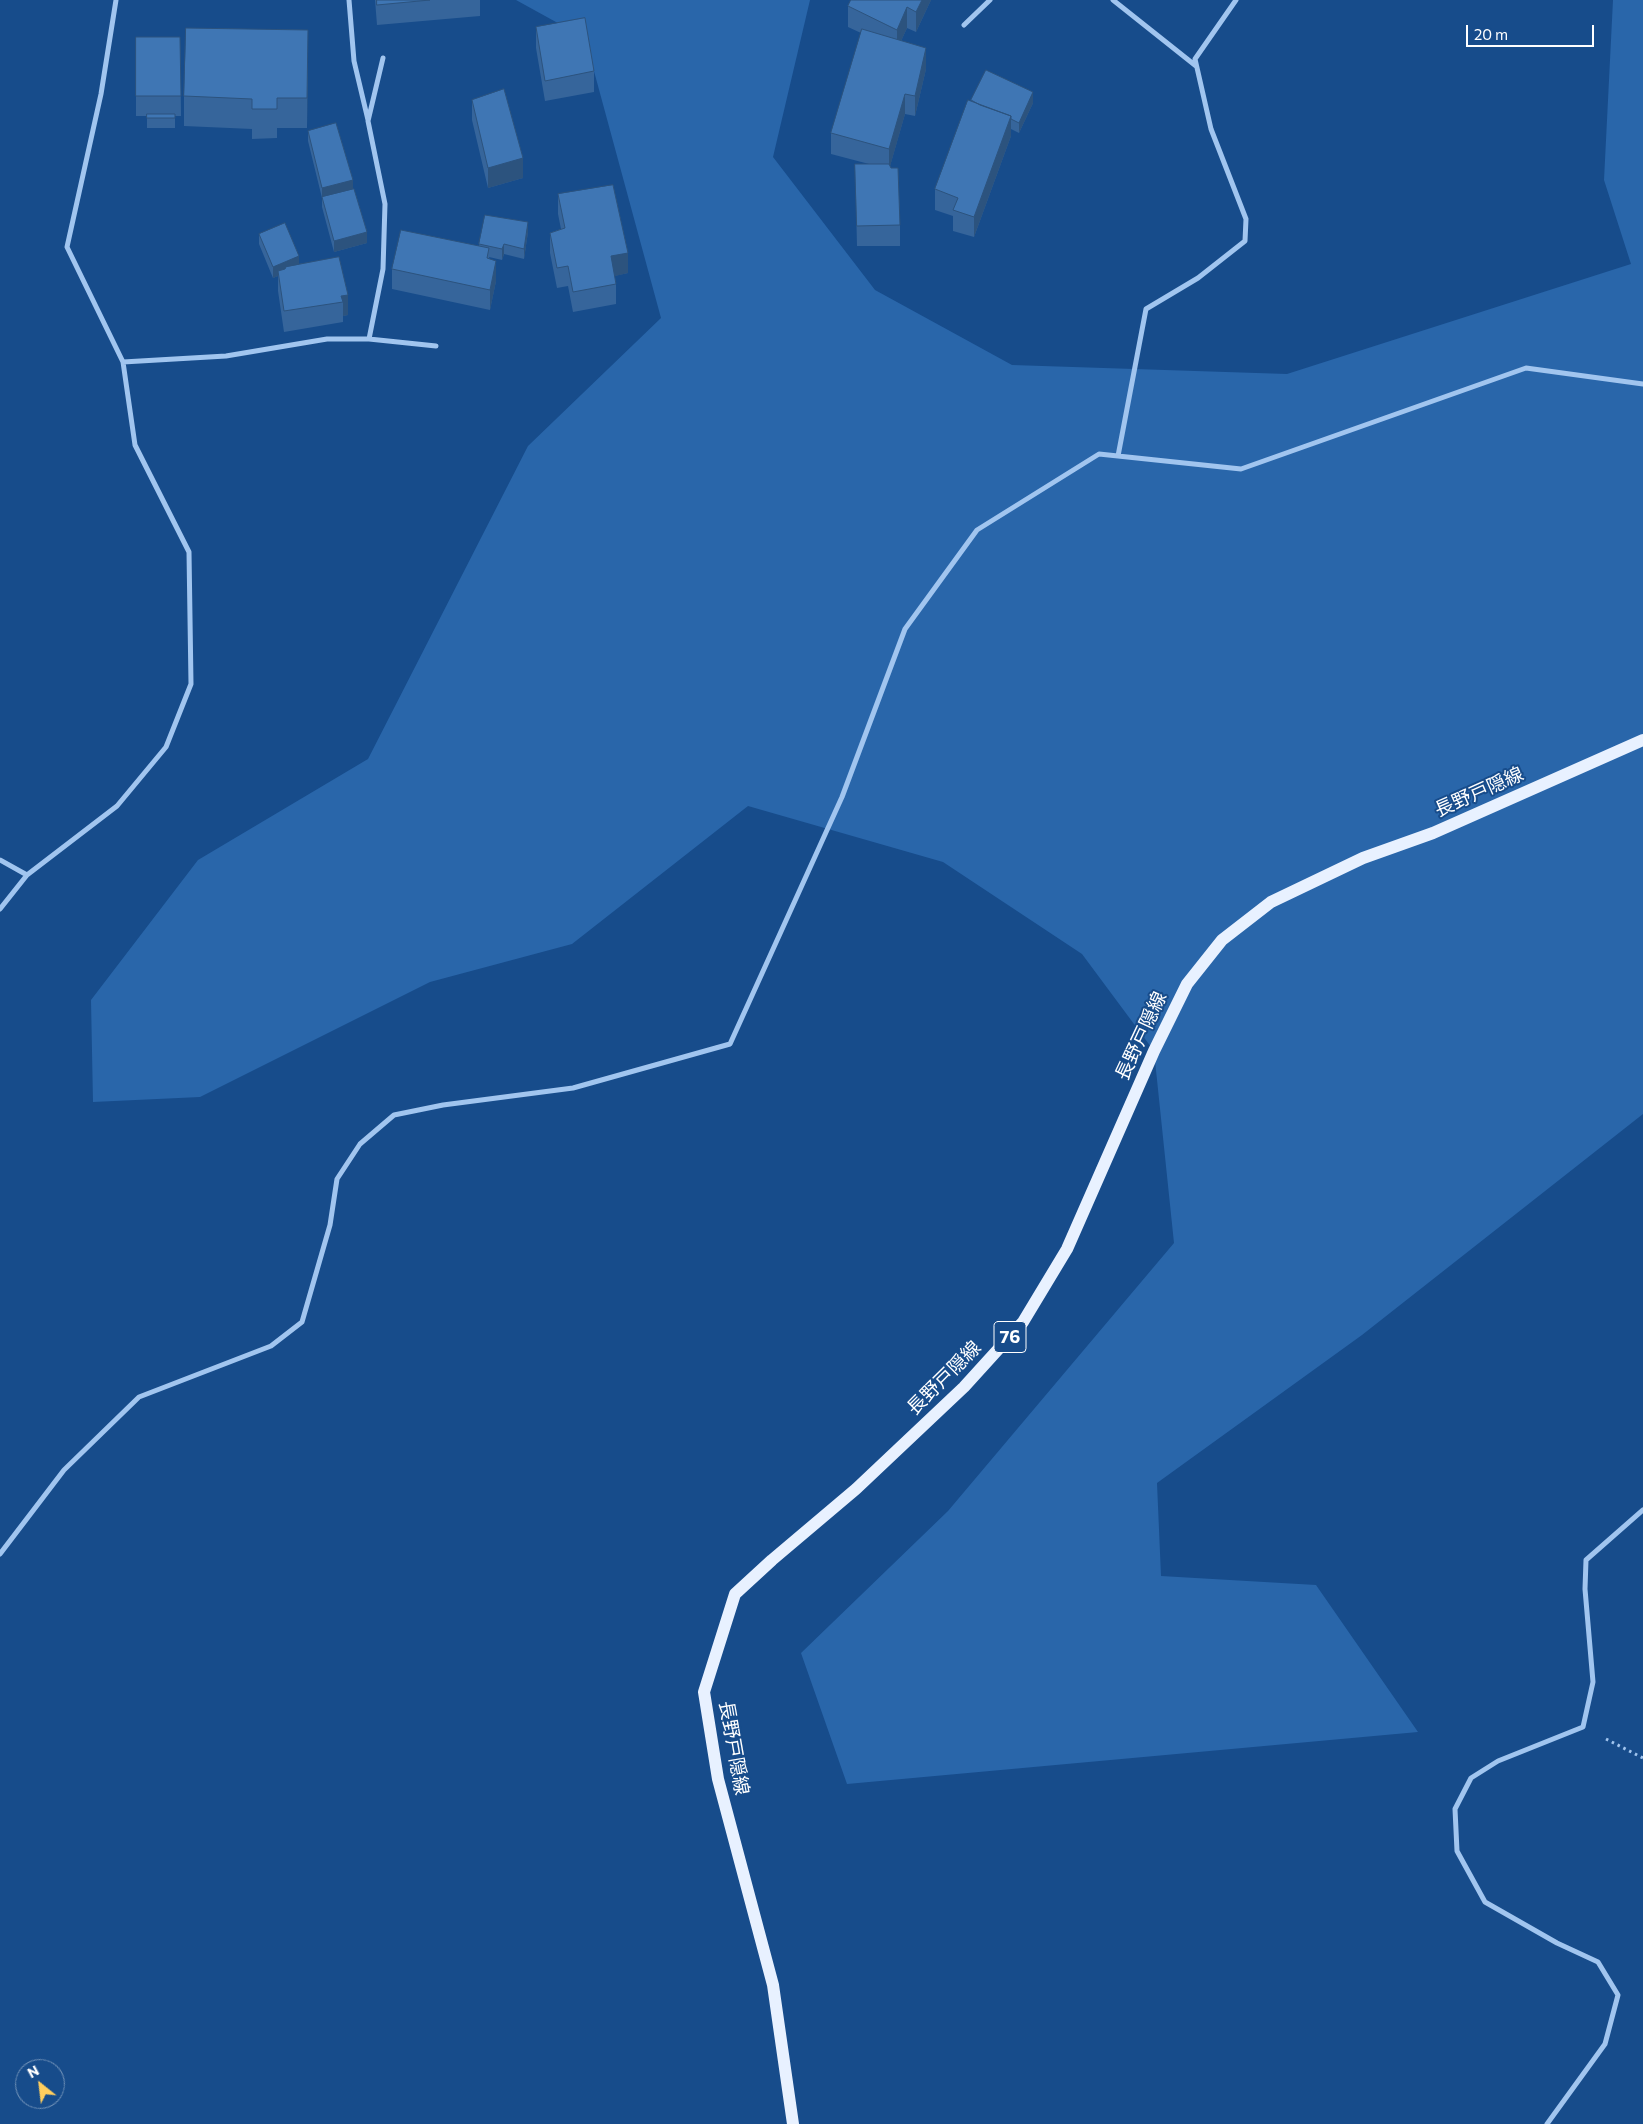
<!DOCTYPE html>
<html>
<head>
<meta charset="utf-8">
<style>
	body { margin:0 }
	#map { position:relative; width:1643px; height:2124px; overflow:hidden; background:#174c8b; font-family:Commissioner,sans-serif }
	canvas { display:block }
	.north { position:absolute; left:15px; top:2059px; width:50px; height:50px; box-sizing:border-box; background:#174c8b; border:1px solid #7494b9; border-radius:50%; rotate:331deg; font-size:14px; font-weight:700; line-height:20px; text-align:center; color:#fff }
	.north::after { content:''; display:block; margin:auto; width:18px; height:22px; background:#ffce5e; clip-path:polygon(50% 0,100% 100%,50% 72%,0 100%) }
	.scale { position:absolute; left:1466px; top:25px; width:128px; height:22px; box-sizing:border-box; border:2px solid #fff; border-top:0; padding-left:6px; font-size:15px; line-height:18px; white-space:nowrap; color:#fff; -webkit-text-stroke:4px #174c8b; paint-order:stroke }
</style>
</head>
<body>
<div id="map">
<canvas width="1643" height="2124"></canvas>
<div class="north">N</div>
<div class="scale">20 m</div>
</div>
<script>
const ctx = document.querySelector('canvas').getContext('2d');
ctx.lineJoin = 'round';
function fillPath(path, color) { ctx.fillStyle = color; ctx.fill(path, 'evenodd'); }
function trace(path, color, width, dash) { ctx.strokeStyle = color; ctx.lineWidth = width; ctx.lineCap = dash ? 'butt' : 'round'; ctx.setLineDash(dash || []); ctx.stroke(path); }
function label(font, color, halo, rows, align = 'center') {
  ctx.font = font + ' Commissioner,"Noto Sans JP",sans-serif'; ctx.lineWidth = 4; ctx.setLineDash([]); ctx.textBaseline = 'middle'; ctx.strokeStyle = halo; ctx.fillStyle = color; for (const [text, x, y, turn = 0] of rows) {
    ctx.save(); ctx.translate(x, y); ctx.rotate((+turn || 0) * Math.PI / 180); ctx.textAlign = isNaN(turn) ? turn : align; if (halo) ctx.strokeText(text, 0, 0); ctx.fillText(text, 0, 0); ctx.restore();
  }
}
const green = new Path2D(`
	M516,0h294l-37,157 102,133 137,75 275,9 344,-110 -27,-84 9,-180h30v1114l-281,221 -205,148 4,93 155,9 102,147 -571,52 -46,-131 147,-142 226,-268 -20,-192 -72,-97 -139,-92 -195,-56 -176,138 -142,38 -230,115 -107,5 -2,-102 107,-140 170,-101 160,-313 133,-128 -76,-280z`);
const path = new Path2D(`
	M1606,1739l37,19`);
const street = new Path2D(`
	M349,0l5,61 14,59
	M1113,0l83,66
	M964,25l26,-25
	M369,339l14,-70 2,-65 -17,-83 15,-63
	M123,362l103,-6 101,-17h42l67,7
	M1118,456l28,-147 52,-31 47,-37 1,-22 -35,-90 -16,-70 41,-59
	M0,860l27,15
	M0,909l27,-34 90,-69 49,-59 25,-63 -2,-132 -54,-107 -12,-83 -56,-115 34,-153 15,-94
	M0,1554l64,-84 75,-73 132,-51 31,-24 28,-97 7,-46 23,-35 34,-29 49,-10 130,-17 157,-44 112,-247 63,-168 72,-99 122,-76 142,15 285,-101 117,16
	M1547,2124l58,-80 13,-49 -20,-33 -41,-19 -72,-41 -28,-51 -2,-42 16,-31 27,-17 85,-34 10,-45 -8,-93 1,-29 57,-50`);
const primary = new Path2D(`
	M793,2124l-20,-139 -55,-206 -14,-87 31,-98 37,-34 84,-71 108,-102 59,-65 44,-73 87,-198 33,-67 35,-44 49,-38 92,-44 70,-25 210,-93`);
const wall = new Path2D(`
	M375,0h105v16l-103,9z
	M851,0h80l-15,32 -9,-4 -6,13 25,28 -11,47 -10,-2 -15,52 10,59v21h-43l-2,-82h14l-38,-10v-21l30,-100 -13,-6v-21z
	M536,27l58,44v21l-49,9 -9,-53z
	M136,37h44l1,79h-6v12h-28v-12h-11z
	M308,60l-1,68h-30v10l-25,1v-10l-68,-3v-30z
	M472,100l51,78 -35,10 -16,-68z
	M971,100l62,3 -14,30 -8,-4v7l-37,101 -21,-6v-15l-18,-6v-21z
	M308,131l45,58 14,54 -33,9 -12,-45v-9l-14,-57z
	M558,194l70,79 -14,3 2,8v20l-43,8 -5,-26 -11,2 -7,-35v-20l11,-4 -3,-15z
	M528,232l-4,27 -20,-5 -2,6 -13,-3 7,24 -6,29 -98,-21v-20l87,-23v-2z
	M259,234l40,30 40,-7 9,58 -5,1v6l-59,10 -6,-41v-15l-5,2 -14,-34z`);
const shadedWall = new Path2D(`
	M922,0h9l-15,32v-20z
	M907,7v21l-10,22v-20z
	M308,30v30l-1,68v-30z
	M926,48v21l-11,47v-20z
	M1033,92v11l-14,30v-10z
	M905,94v20l-16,56v-21z
	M1011,116v20l-37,101v-20z
	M523,158v20l-35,10v-20z
	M353,180v11l-31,7v-10z
	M528,222v10l-4,27v-10z
	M367,232v11l-33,9v-11z
	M504,244v10l-2,6v-11z
	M628,253v20l-17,4v-21z
	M299,256v10l-21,5v5l-5,2v-11z
	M496,261v20l-6,29v-20z
	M348,295v20l-5,1v-14l-2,-6z`);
const building = new Path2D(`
	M377,0h53l-53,5z
	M851,0h71l-6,12 -9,-5 -10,23 -49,-24z
	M585,18l9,53 -49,10 -9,-54z
	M186,28l122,2 -1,68h-30v11h-25v-10l-68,-3z
	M862,29l64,19 -11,48 -10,-2 -16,55 -58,-16z
	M136,37h44l1,59h-45z
	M986,70l47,22 -14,31 -8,-4v-3l-31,-11 -9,-5z
	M504,89l19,69 -35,10 -16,-68z
	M968,100l43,16 -37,101 -21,-7 5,-12 -23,-9z
	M147,114h28v4h-28z
	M336,123l17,57 -31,8 -14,-57z
	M855,164h34l2,4h7l2,57 -43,1z
	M613,185l15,68 -17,3 5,28 -43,8 -5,-26 -11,2 -7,-35 15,-5 -7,-34z
	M354,189l13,43 -33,9 -12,-44z
	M485,215l43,7 -4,27 -20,-5 -2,5 -23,-5z
	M285,223l14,33 -26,11 -14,-33z
	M401,230l88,18 -2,10 9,3 -6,29 -98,-21z
	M339,257l9,38 -7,1 2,6 -59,9 -6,-40 7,-2 1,-2z`);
const shields = [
	[1010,1337,32]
];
const shieldNames = [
	["76",1010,1337]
];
const streetNames = [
	["長野戸隠線",1479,792,-24],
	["長野戸隠線",1141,1036,-65],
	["長野戸隠線",944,1378,-45],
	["長野戸隠線",734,1748,80]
];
fillPath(green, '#2966aa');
trace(path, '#a1c5ef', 3, [2.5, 4]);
trace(street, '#a1c5ef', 5);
trace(primary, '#e8f1ff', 12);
fillPath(wall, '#36659b');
fillPath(shadedWall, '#2c537e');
fillPath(building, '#3f76b4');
trace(building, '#2c537e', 1);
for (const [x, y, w] of shields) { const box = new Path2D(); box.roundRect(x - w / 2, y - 15.5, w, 31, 4); ctx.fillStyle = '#174c8b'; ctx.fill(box); trace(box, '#fff', 1); }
label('bold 18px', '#fff', null, shieldNames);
label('19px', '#fff', '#174c8b', streetNames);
</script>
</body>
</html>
